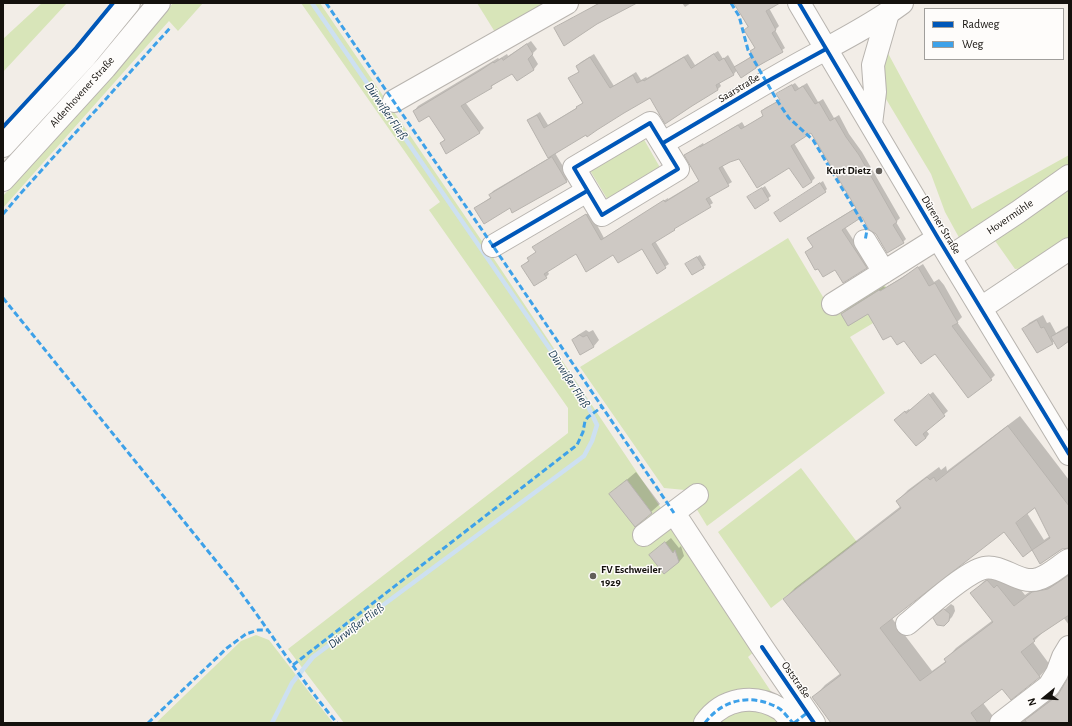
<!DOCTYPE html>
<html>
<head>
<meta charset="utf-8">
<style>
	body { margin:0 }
	#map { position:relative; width:1072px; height:726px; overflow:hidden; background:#f2ede7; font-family:"Alegreya Sans",sans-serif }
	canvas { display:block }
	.frame { position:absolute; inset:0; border:4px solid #14110d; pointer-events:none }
	.legend { position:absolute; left:924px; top:8px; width:140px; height:52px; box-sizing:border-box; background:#fefcfa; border:1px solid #a09e9b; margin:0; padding:5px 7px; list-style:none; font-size:12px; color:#14110d }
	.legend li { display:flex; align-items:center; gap:8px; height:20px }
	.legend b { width:20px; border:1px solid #a09e9b }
	.north { position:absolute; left:1024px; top:678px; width:40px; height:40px; -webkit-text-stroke:3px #fefcfa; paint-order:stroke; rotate:252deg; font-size:11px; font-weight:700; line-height:16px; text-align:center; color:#14110d }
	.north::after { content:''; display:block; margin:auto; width:14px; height:18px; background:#14110d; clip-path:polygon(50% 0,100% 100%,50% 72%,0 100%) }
</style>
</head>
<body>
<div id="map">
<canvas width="1072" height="726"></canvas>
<div class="frame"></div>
<ul class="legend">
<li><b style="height:5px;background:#0057b8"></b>Radweg</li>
<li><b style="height:5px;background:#3da1e9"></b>Weg</li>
</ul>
<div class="north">N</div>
</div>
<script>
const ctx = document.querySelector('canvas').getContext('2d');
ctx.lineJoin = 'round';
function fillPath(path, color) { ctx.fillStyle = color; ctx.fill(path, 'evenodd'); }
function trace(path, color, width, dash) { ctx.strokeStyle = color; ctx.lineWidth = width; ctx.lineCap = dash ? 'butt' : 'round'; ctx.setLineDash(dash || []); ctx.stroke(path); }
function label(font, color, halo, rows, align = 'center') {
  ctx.font = font + ' "Alegreya Sans",sans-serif'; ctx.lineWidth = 3; ctx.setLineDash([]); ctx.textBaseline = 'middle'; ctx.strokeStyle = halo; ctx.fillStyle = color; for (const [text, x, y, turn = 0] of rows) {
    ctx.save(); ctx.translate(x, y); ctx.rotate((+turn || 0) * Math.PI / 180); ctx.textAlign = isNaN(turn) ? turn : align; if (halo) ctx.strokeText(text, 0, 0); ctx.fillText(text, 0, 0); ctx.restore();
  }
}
const green = new Path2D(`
	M42,3h25l-64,69v-33z
	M173,3h30l-25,28 -9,-10 -166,187v-12l109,-119z
	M301,3h19l168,247 268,400 -8,7 44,66h-448l-56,-74 280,-216v-25l-139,-198 11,-8z
	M477,3h79l-58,34z
	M883,44l89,165 97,-54v83l-43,30 -11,1 -29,-41 -24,15 -17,-31 -14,-38 -45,-75 -5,-28z
	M642,136l20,35 -53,31 -21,-35z
	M788,238l38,64 51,-31 21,37 -48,29 35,56 -178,133 -22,-36 -21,-2 -84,-121z
	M801,468l56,74 -86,66 -53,-76z
	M256,635l13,5 64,83h-177l85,-82z`);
const shadow = new Path2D(`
	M599,3h36l-80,25 18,-11v1z
	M682,3h9l-6,4z
	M735,3h36l-2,5 10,18 -4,4 10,18 -29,20 -19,2 -3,4 -15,8 2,4 -3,3 -27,16 -41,-8 -95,56 15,25 -4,3 -56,26 -35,1 16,-11 -1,-2 3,-4 56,-33 -21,-38 12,-8 8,13 30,-18 6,-5 -15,-23 11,-8 -3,-5 4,-4 13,-8 20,32 22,-14 5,8 5,-3 1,1 41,-24 7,11 23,-14 5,8 5,-4 7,12 18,-12 3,-7 -8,-21z
	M531,41l6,8 -5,5 6,10 -4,5 -17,11 -5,-8 -16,11 -5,4 -26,15 19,26 -5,5 -38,10 4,-4 -16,-24 -15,-4 4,-5 80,-48 1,1 8,-5 1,2z
	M795,83l4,5 8,-5 11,19 5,-3 11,19 5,-3 10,19 13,18 38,66 -4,4 10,17 -3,3 -27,-8 -14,-18 -17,11 24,37 -3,3 -31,1 -29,-16 7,-5 -5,-9 3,-3 46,-28 -45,-75 -18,11 21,35 -3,3 -9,6 -14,-21 -49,-8 -18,7 10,17 -23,14 4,7 -58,38 14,23 -12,8 -14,-24 -30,6 -37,-1 -29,17 2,4 -3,3 -24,-11 7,-6 -1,-2 8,-6 1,-8 53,-32 14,26 64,-40v1l32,-19 -15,-25 18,-12 1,2 38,-23 3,5 19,-12 -2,-4 3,-3 15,-8 -3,-6z
	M823,181l4,8 -2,2 -50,22z
	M765,186l6,10 -16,12 -7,-11z
	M700,255l6,10 -3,2 -14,-5z
	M923,264l11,18 5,-3 5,6 18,32 -5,5 38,53 -4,4 -55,-27 -44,-18 -23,-21 -27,1 4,-4 38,-24 1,2z
	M1043,315l4,8 3,-1 6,11 13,-8v15l-15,1 -2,2 -28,-14 5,-6z
	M586,330l3,2 4,-2 6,10 -5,6 -13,8 -8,-14 5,-5z
	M933,392l15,19 -22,19 3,4 -3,4 -27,-22 10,-7 1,1z
	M1020,416l49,64v67l-7,2 -21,14 -9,-14 -8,7 -20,-25 -113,86 41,54 14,-10 -1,-1 11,-12 37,-28 -21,-26 11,-12 16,-12 10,5 16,20 20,-14 24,-9v53l-6,-8 -17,12 -13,13 17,23 -11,12 -37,11 -19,15 15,20h-166l-18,-26 11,-12 16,-12 -57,-74 11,-11 106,-82 -4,-5 11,-11 31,-23 2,3 5,-4 1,5zM1035,507l15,29 -6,4 -17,-27z
	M636,472l24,32 -25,22 -25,-32z
	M671,538l8,10 2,-2 3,10 -5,6 -29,-7z
	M951,604l3,2 1,5 -3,6 -6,6 -6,-10z
	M1069,679v41l-4,3h-46l42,-32z`);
const stream = new Path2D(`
	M272,723l20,-40 21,-26 271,-201 8,-15 5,-16 -12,-25 -273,-397`);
const building = new Path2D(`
	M600,3h37l-40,21 -33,22 -10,-18z
	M734,3h46l-14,8 10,19 -4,3 11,19 -27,15v1l-15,10 -7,-11 19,-11 -3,-5 5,-3 -11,-18 4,-3z
	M527,44l6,10 -5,5 6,11 -17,11 -5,-7 -21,12 1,2 -31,18 19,27 -34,21 -6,-11 5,-3 -16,-24 -10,6 -6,-11 68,-41 12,-8 1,1 8,-5 1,2z
	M714,54l5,7 5,-3 10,17 -18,10 2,5 -26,16 -27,18 -15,-26 -26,15 -27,17 -10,7 -1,-2 -38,23 -21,-38 10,-5 7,13 33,-20 -1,-1 7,-4 -15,-25 11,-6 -3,-6 14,-9 20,31 23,-13 4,8 6,-3 1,1 40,-24 7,11z
	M792,85l3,6 8,-5 12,18 4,-2 11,19 5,-3 11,19 13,18 38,67 -4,3 11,18 -17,10 -11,-19 -7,-4 -7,-13 -20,13 25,38 -24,15 -8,-13 -12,7 -5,-8 -3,1 -10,-18 8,-5 -6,-9 49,-30 -45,-75 -20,13 21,36 -9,6 -14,-20 -32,20 -18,-29 -9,3 -11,6 10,18 -23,13 5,8 -37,22 1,1 -23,14 14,24 -9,6 -15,-25 -24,14 -5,-8 -27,17 -10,-18 -32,20 3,4 -13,8 -13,-20 8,-5 -2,-3 9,-6 -4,-5 54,-33 15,26 63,-40 1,2 34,-21 -15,-26 16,-9v1l38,-22 3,4 22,-13 -2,-5 19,-11 -4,-6z
	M552,157l15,25 -55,31 -2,-5 -26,16 -10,-16 17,-10 -2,-3z
	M820,183l6,9 -46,30 -6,-9z
	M762,188l7,12 -14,9 -8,-12z
	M697,257l7,11 -12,7 -7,-11z
	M918,267l11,19 6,-3 4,7 19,33 -6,3 40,54 -24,18 -33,-44 -14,10 -17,-23 -7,4 -6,-9 -8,4 -15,-26 -20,12 -7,-12 38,-24 1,1 22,-13z
	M1037,320l4,8 3,-1 9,17 -16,9 -15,-24z
	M1069,327v14l-11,8 -7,-12z
	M580,335l3,2 4,-2 7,12 -14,8 -8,-15z
	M929,394l16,22 -22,18 3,4 -10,8 -22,-26 11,-9 1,2z
	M1008,426l61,80v42l-7,1 -22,15 -8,-14 -9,7 -19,-25 -124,96 40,53 26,-19 -2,-3 49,-37 -23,-29 17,-13 7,8 3,-3 17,21 18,-14 16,-3 21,-14v40l-36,24 2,2 -14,11 19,25 -29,23 -9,-11 -31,24 7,10h-147l-19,-26 29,-22 -58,-76 118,-91 -5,-7 31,-24 3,3 4,-3 2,4zM1035,508l15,30 -18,12 -16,-27z
	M627,480l25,33 -17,14 -26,-33z
	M665,542l8,11 2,-3 4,12 -15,12 -15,-19z
	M944,609l6,5 -1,7 -5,5 -7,-1 -4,-7z
	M1069,677v46h-42l-2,-3 32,-24z`);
const minor = new Path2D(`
	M394,101l173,-98
	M650,123l28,46 -76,46 -28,-47z
	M663,143c46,-26 92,-55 139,-81 34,-19 69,-36 100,-59
	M865,241l19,31
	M493,246l94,-55
	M950,257l68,-45 51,-36
	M833,304l105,-66
	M981,308l88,-59
	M674,513l88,134 52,76
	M644,535l53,-40
	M907,624c17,-14 58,-52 77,-56 19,-4 35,17 54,11 11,-3 21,-13 31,-19
	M705,723c18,-25 49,-30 75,-14 5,4 9,10 13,14
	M1001,723l48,-37 8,-13 6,-16 6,-10`);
const major = new Path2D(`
	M799,3l139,235 131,216
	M871,124l4,-32 -2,-27 15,-52
	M3,146l82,-89 44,-54
	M3,180l102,-112 54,-65`);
const quiet = new Path2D(`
	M326,3l167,243 181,267
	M731,3l8,13 9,34 30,52 11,16 24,22 54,90 -2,11
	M3,214l18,-21 149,-165
	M3,298l230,284c35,46 66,96 104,141
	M293,665l284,-220 6,-13 2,-11 3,-4 14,-10
	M148,723l79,-75 19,-14 12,-4h10
	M705,723c18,-25 49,-30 75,-14 5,4 9,10 13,14
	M794,723l13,-10`);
const cycleway = new Path2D(`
	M799,3l139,235 131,216
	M650,123l28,46 -76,46 -28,-47z
	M3,127l73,-79 37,-45
	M663,143l103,-61 60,-33
	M493,246l94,-55
	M762,647l52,76`);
const markers = [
	[879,171,4,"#625e59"],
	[593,576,4,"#625e59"]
];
const streetNames = [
	["Saarstraße",739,88,-31],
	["Aldenhovener Straße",82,92,-48],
	["Hovermühle",1010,217,-34],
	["Dürener Straße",941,225,59],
	["Oststraße",796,680,55]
];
const poiNames = [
	["Kurt Dietz",871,171],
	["FV Eschweiler",601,570,"left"],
	["1929",601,583,"left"]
];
const waterNames = [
	["Dürwißer Fließ",386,111,56],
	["Dürwißer Fließ",569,379,57],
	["Dürwißer Fließ",356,626,-37]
];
fillPath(green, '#d8e5b9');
fillPath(shadow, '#0003');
trace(stream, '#cde0f1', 4.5);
fillPath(building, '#cec9c4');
trace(building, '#b7b3ae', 1);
trace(minor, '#b8b4af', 24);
trace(major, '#b8b4af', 24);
trace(minor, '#fdfcfb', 22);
trace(major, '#fdfcfb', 22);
trace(quiet, '#3da1e9', 3, [6, 3]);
trace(cycleway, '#0057b8', 4);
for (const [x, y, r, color] of markers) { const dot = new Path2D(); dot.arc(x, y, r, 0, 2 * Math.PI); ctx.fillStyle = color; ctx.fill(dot); trace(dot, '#fefcfa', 1.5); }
label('11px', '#14110d', '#fefcfa', streetNames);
label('bold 11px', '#14110d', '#fefcfa', poiNames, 'right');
label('italic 12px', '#0e2f48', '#fefcfa', waterNames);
</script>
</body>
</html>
